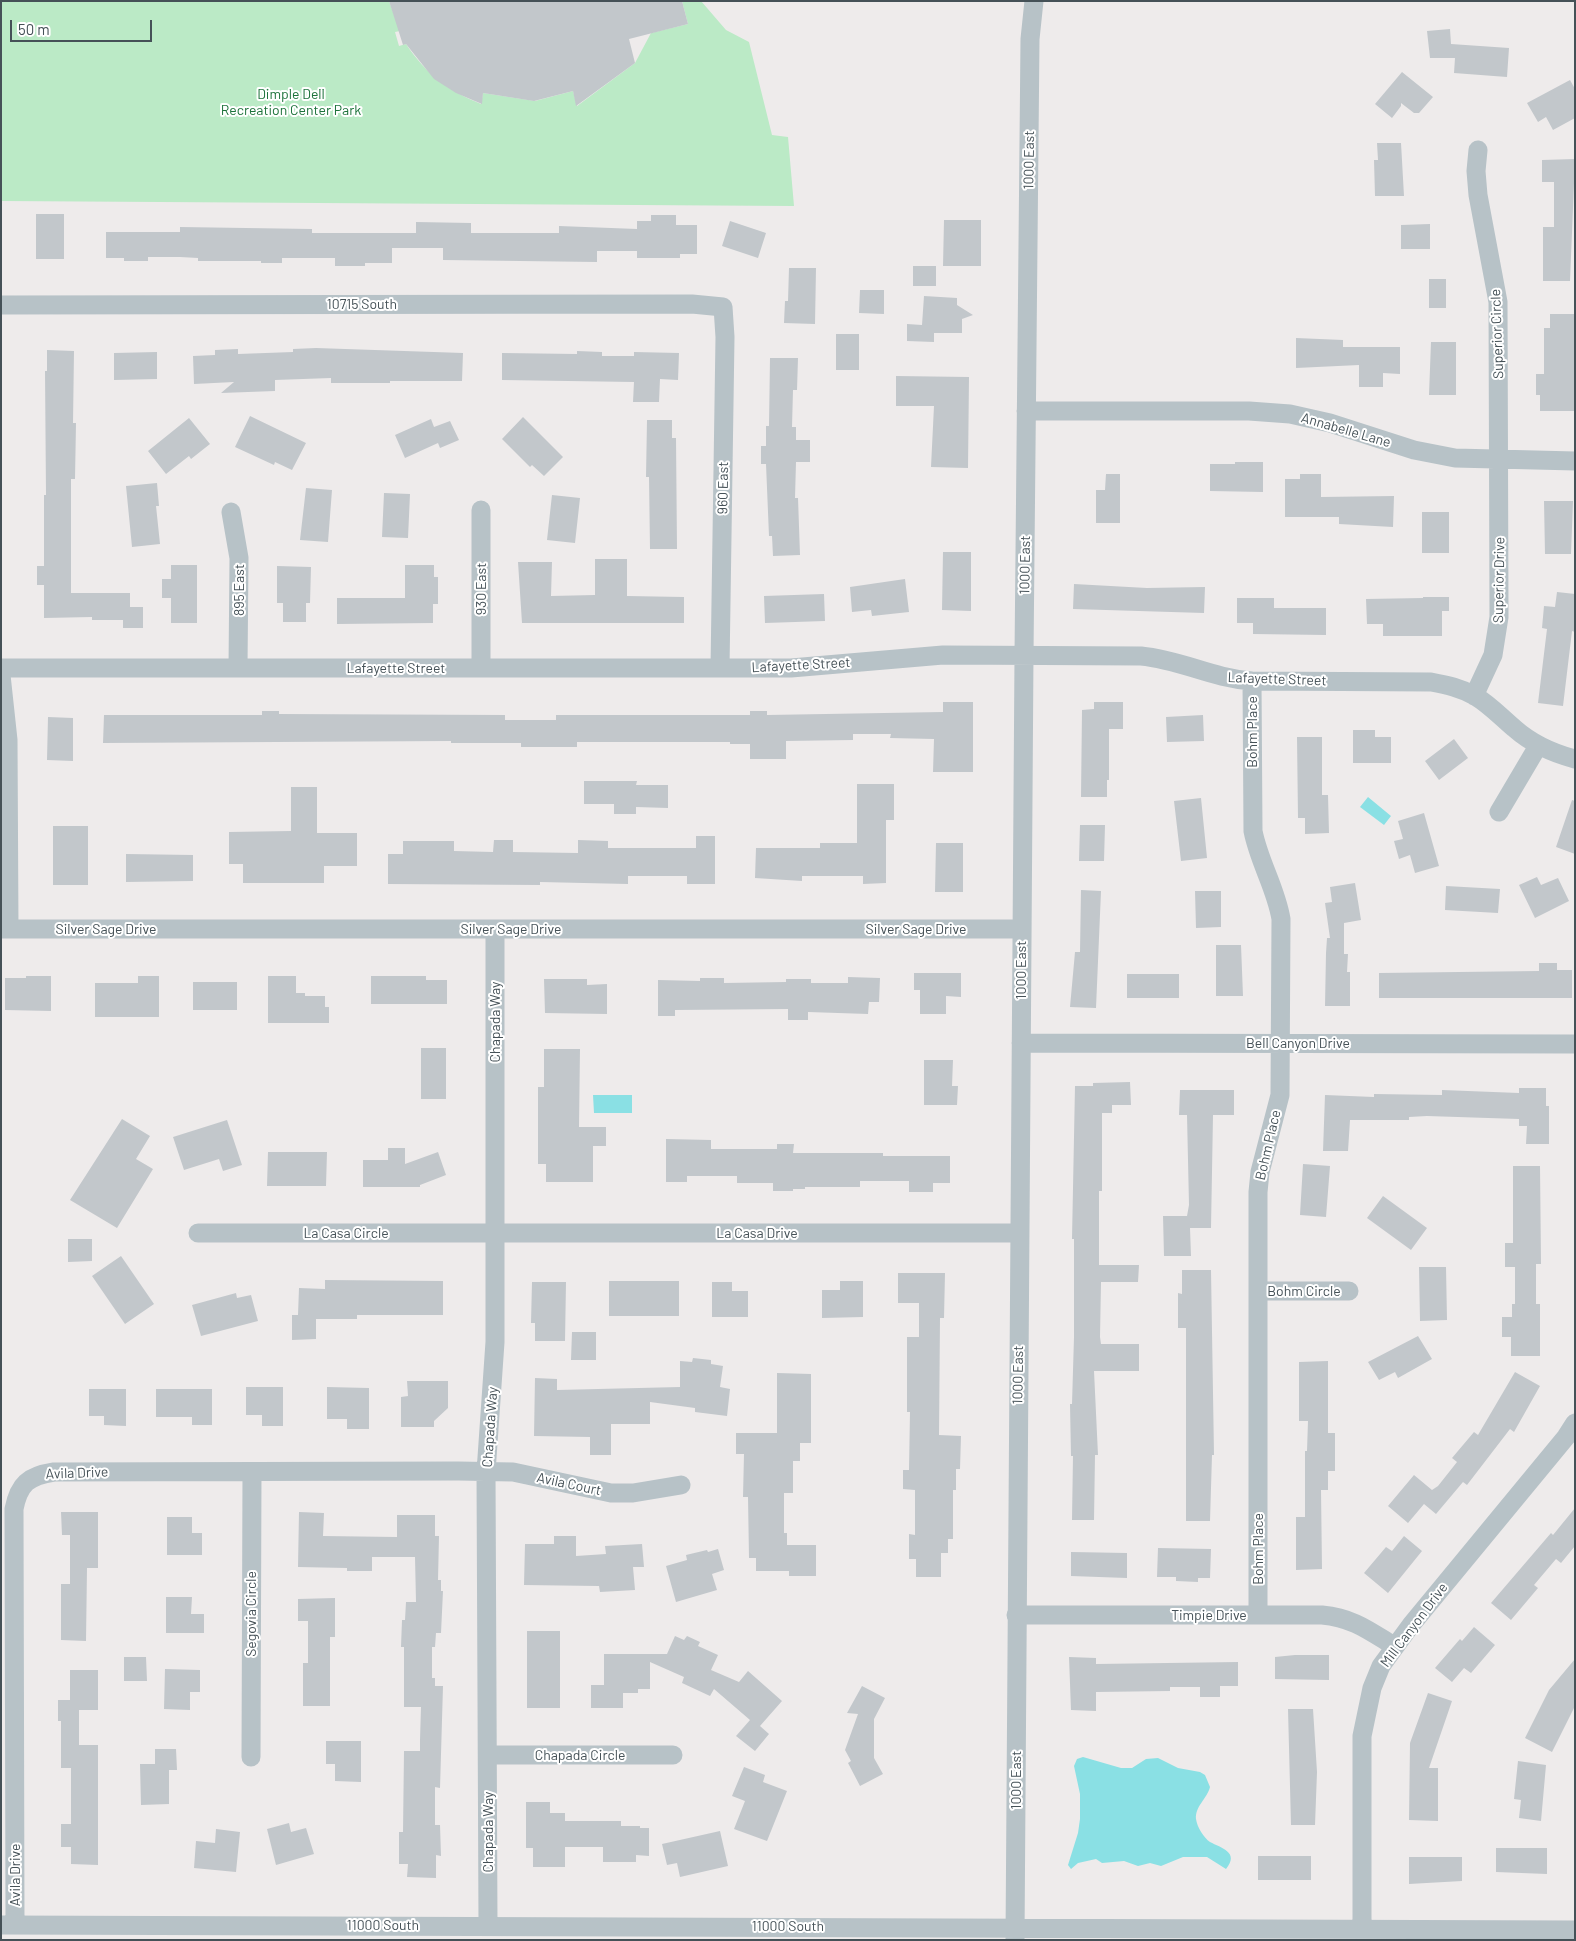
<!DOCTYPE html>
<html>
<head>
<meta charset="utf-8">
<style>
	body { margin:0 }
	#map { position:relative; width:1576px; height:1941px; overflow:hidden; background:#eeebeb; font-family:Barlow,sans-serif }
	canvas { display:block }
	.frame { position:absolute; inset:0; border:2px solid #455157; pointer-events:none }
	.scale { position:absolute; left:10px; top:20px; width:142px; height:22px; box-sizing:border-box; border:2px solid #455157; border-top:0; padding-left:6px; font-size:15px; line-height:18px; white-space:nowrap; color:#455157; -webkit-text-stroke:4px #fff; paint-order:stroke }
</style>
</head>
<body>
<div id="map">
<canvas width="1576" height="1941"></canvas>
<div class="frame"></div>
<div class="scale">50 m</div>
</div>
<script>
const ctx = document.querySelector('canvas').getContext('2d');
ctx.lineJoin = 'round';
function fillPath(path, color) { ctx.fillStyle = color; ctx.fill(path, 'evenodd'); }
function trace(path, color, width, dash) { ctx.strokeStyle = color; ctx.lineWidth = width; ctx.lineCap = dash ? 'butt' : 'round'; ctx.setLineDash(dash || []); ctx.stroke(path); }
function label(font, color, halo, rows, align = 'center') {
  ctx.font = font + ' Barlow,sans-serif'; ctx.lineWidth = 4; ctx.setLineDash([]); ctx.textBaseline = 'middle'; ctx.strokeStyle = halo; ctx.fillStyle = color; for (const [text, x, y, turn = 0] of rows) {
    ctx.save(); ctx.translate(x, y); ctx.rotate((+turn || 0) * Math.PI / 180); ctx.textAlign = isNaN(turn) ? turn : align; if (halo) ctx.strokeText(text, 0, 0); ctx.fillText(text, 0, 0); ctx.restore();
  }
}
const green = new Path2D(`
	M1,1h388l11,30 -5,1 4,14 7,-2c21,31 41,46 75,60l2,-11 52,8 38,-10 4,15 58,-43 16,-30 37,-9 -6,-23h19l25,29 23,12 23,93 16,2 6,69 -793,-5z`);
const water = new Path2D(`
	M1368,797l23,19 -7,9 -24,-18z
	M593,1095h39v18h-38z
	M1083,1757l38,11h11l14,-9 12,-1 20,10 22,4 5,3 5,12c-3,12 -15,19 -14,32 1,8 8,19 14,23 11,6 30,10 16,27l-19,-12h-24l-22,9 -11,-3 -12,3 -14,-5 -22,2 -6,-4 -18,4 -7,6 -3,-4 10,-32 2,-14v-25l-6,-28 3,-7z`);
const building = new Path2D(`
	M389,1h293l6,23 -59,15 6,24 -59,43 -3,-15 -39,10 -51,-8 -1,11 -26,-11 -22,-14 -28,-35 -3,1z
	M1450,29l1,15 58,4 -2,29 -53,-4 1,-15h-25l-3,-27z
	M1402,72l31,25 -14,16h-5l-13,-10v3l-9,12 -17,-14z
	M1570,80l5,9v29l-22,12 -7,-13 -8,5 -11,-19z
	M1377,143h24l3,53h-29l-1,-36h4z
	M1575,159l-5,122h-27v-54h11v-45h-12v-22z
	M36,214h28v45h-28z
	M651,215h25v10h21v29h-17v4h-43v-7h-40v11l-154,-2v-12h-51v15h-27v3h-30v-8h-53v5h-21v-2h-63v-3l-18,-1h-32v4h-24v-3h-18v-26h74v-5l132,2v4h104v-11l55,1v10h88v-7l78,3v-8h14z
	M944,220h37v46h-38z
	M730,221l36,12 -8,25 -36,-12z
	M1430,224v25h-29v-24z
	M913,266h23v20h-23z
	M789,268h27l-1,56 -31,-1 1,-22h3z
	M1429,279h17v29h-17z
	M860,290h24v24l-25,-1z
	M924,296l33,2v7l16,10 -11,4v14h-28v9l-27,-1v-17l15,1z
	M1550,314h25v97h-35v-16h-4v-21h8v-46h6z
	M836,334h23v36h-23z
	M1296,338l47,2v7h57v27l-17,-1v14h-24v-22l-63,3z
	M1431,342h25v53h-27z
	M316,348l147,5 -1,28h-72v2h-59v-5l-56,2v11l-54,2 13,-11 -40,2 -1,-28 22,-1v-5l23,-1v5l55,-2v-3z
	M47,350l27,1 -1,72h3l-1,56h-4v114h59v14h13v21h-20v-8h-31v-3l-48,1v-33h-7v-19h7v-71h2l-1,-124h2z
	M577,351l25,1v4h32v-4l45,1 -1,27 -18,-1 -1,23h-26l1,-20 -132,-2v-27l75,1z
	M157,352v27l-43,1v-27z
	M770,358h28l-1,32h-4l-1,37h4v13h14v22h-14l-1,36h3l2,57 -27,1 -1,-20h-3l-3,-72h-5v-18h5v-20h3z
	M896,376l73,1 -1,91 -37,-1 3,-61h-38z
	M250,416l56,27 -14,27 -17,-8 -1,3 -39,-18z
	M523,417l40,40 -19,19 -12,-11 -2,2 -28,-28z
	M189,418l21,26 -19,15 -2,-3 -23,18 -18,-23z
	M431,419l3,8 16,-6 9,19 -19,8 -2,-5 -33,15 -10,-23z
	M647,420h25v18h4l1,111h-27l-1,-72h-3z
	M1235,462h28v30l-53,-1v-27h25z
	M1106,474h14v49h-24v-33h9z
	M1300,474h21v23l73,-1 -1,31 -54,-3v-7h-54v-38h15z
	M157,483l2,23h-3l4,38 -28,3 -6,-61z
	M306,488l26,2 -4,52 -28,-2z
	M384,493l26,1 -2,44 -26,-1z
	M552,495l28,3 -5,45 -28,-3z
	M1544,501h29l-2,53h-26z
	M1422,512h27v41h-27z
	M943,552h28v59l-29,-1z
	M595,559h32v37l57,1v26h-162l-4,-61h34l-1,34 44,-1z
	M171,565h26v58h-26v-25h-9v-19h9z
	M405,565h29v12h4v27h-5v19l-96,1v-26h68z
	M277,566l34,1 -1,36h-4v19h-23v-19h-6z
	M905,579l4,33 -37,4 -1,-6 -19,2 -2,-25z
	M1074,584l73,4 58,-1 -1,26 -131,-4z
	M1557,592l18,2v38l-3,-1 -9,75 -25,-3 9,-74 -5,-1 2,-22 11,1z
	M824,594l1,27 -60,2 -1,-27z
	M1423,597h26v14h-7v25h-59v-12h-16l-1,-25 57,-1z
	M1237,598h37v10h52v27l-73,-1v-11h-16z
	M943,702h30v70h-40l1,-33 -44,-1 1,-4h-38v6l-67,1v18h-36v-15h-20v-2h-153v5h-56v-4h-70v-2l-348,2 1,-28h158v-4h17v3l226,1v5h51v-5h194v-4h17v4l176,-3z
	M1094,702h29v27h-14v51h-2v17h-26l1,-87 12,-1z
	M1203,715l1,26 -37,1 -1,-25z
	M48,717l25,1v43l-26,-1z
	M1353,730h22v7h16v26h-38z
	M1297,737h25v58h6l1,38 -24,1v-16h-7z
	M1454,739l14,19 -29,22 -14,-19z
	M584,781h53l-1,4h32v23l-32,-1v7h-22v-10h-30z
	M857,784h37v36h-8v63l-23,1v-8h-61v5l-47,-3 1,-30h64v-5h37z
	M291,787h26v46h40v33h-33v17h-81v-19h-14v-32l62,-1z
	M1201,798l6,60 -26,3 -7,-60z
	M1572,800l3,1v53l-19,-7z
	M1424,813l15,53 -24,7 -5,-18 -11,4 -5,-18 9,-2 -5,-18z
	M1080,825h25l-1,36h-25z
	M53,826h35v59h-35z
	M696,836h19v48h-28v-8h-59v8l-88,-2v3l-152,-1v-30h15v-13h51v10l39,1 1,-12h19v12l65,1v-13l30,1v7h88z
	M936,843h27v49h-28z
	M126,854l67,1v26l-67,1z
	M1537,877l4,8 17,-7 11,23 -34,17 -16,-33z
	M1355,883l6,37 -17,3v31h4l-1,18h3v34h-25l1,-53 1,-15h3l-5,-35 7,-1 -2,-15z
	M1446,886l54,3 -2,24 -53,-3z
	M1081,890l20,1 -5,117 -26,-1 5,-55h5z
	M1195,891h26v36l-25,1z
	M1216,945h25l2,51h-27z
	M1539,963h18v7h15v28h-193v-25l160,-2z
	M914,973h47v24l-15,-1v18h-26v-24h-6z
	M1127,974h52v24h-52z
	M26,976h25v35l-46,-1v-32h21z
	M138,976h21v41h-64v-34h43z
	M268,976h28v17h9v3h20v11h4v16h-61z
	M371,976h55v4h21v24h-76z
	M848,977l32,1 -1,24h-10l-1,12 -60,-2v8h-20v-11l-113,1v6h-17v-36l42,1v-3h24v5l62,-1v-3h25v4h37z
	M544,979h43v6l20,-1v30l-62,-1z
	M193,982h44v28h-44z
	M421,1048h25v51h-25z
	M544,1049h36l-1,78h27v19h-13v36h-47v-18h-8v-77h6z
	M924,1060h29l-1,26h6l-1,19h-33z
	M1130,1082l1,23h-19v8h-10v78h-3v74h40l-1,17h-37l-1,55 1,7h38v27h-45l4,84h-3l-1,65h-22l1,-64h-2l-1,-52h2l2,-67v-98h-2l3,-153h18v-3z
	M1519,1088h27v18h3v38h-23l1,-18h-8v-7l-92,-3 -18,1v3h-59l-2,31h-25l2,-56 49,2v-3l68,1v-5l77,3z
	M1180,1090h54v25h-21l-2,113h-21l1,28h-27l-1,-40h24l2,-11 -2,-90h-8z
	M122,1119l28,17 -14,23 17,10 -36,59 -47,-28z
	M227,1120l15,45 -19,6 -4,-12 -35,11 -11,-33z
	M666,1139l45,1v9h66v-5h17l-1,9h90v3h67v27h-17v9h-24v-11h-49v6h-55v2h-12v2h-20v-8h-36v-7h-50v6h-21z
	M388,1148h17v16l33,-12 8,23 -26,10v2h-57v-27h25z
	M268,1152h59l-1,34h-59z
	M1303,1164l27,2 -4,51 -26,-2z
	M1513,1166h27l1,98h-5v40h4v52h-29v-19h-9v-20h10v-13h3v-37h-10v-24h8z
	M1383,1196l44,32 -16,22 -44,-32z
	M68,1239h24v22l-24,1z
	M121,1256l33,48 -29,20 -33,-48z
	M1419,1267h27l1,53 -27,1z
	M1182,1270h29l3,185h-2l-2,66h-24v-193h-8v-35l4,1z
	M898,1273h47l-1,45h-4l-1,117 22,1 -1,33h-4v21h-3v49h-5v14h-7v24h-25v-18h-7v-25l6,1v-45l-12,-1v-19h6l1,-58h-3v-75h12v-34h-21z
	M325,1280l118,1v34h-86v4h-41v20l-24,1v-25h6l1,-27 26,1z
	M609,1281h70v35h-70z
	M840,1281h23v36l-41,1v-28h18z
	M532,1282h34l-1,59h-30v-18h-4z
	M712,1282h20v9h16v26h-36z
	M236,1293l1,5 14,-3 7,26 -57,15 -9,-31z
	M572,1332h24v28h-25z
	M1418,1336l14,23 -34,19 -3,-6 -16,8 -11,-18z
	M693,1358l18,2v4l12,2 -3,21 10,2 -3,27 -32,-4v-4l-45,-6v22h-39v31h-21v-18l-56,-1 1,-58 22,1v11l123,-3v-26l12,1z
	M1328,1361v72h7v38h-7v19h-7l1,79 -26,1v-53h9v-66h2l1,-30h-9v-59z
	M1515,1372l25,14 -26,46 -4,-3 -43,56 -4,-3 -27,32 -12,-10 -16,19 -20,-17 26,-31 18,15 6,-4 19,-24 -5,-4 22,-26 4,3z
	M777,1373l34,1v69h-11v18h-7v32h-9v40h3v12h29v31h-27v-5h-33v-13h-7l-1,-61h-5l1,-43h-8v-21h41z
	M407,1381h41v27l-14,13v6h-33v-30l7,-1z
	M246,1387h37v39h-21v-11h-16z
	M327,1387l42,1v41h-22v-10h-20z
	M89,1389h37v37l-22,-1v-9h-15z
	M156,1389h56v36h-20v-8h-36z
	M1575,1508v38l-14,17 -5,-4 -22,26 4,3 -27,32 -20,-17 60,-70 2,2z
	M61,1512h37v56h-11l-1,73 -25,-1v-56h9v-49h-8z
	M299,1512l25,1 -1,23 74,1v-22h38v21h4l-1,44h3v11h2l-2,42h-5l-1,14h-3v31h3v8h8l-3,102 -5,-1v38h5l1,31 -5,-1v23l-29,-1 1,-13h-9v-32h4l1,-81h16v-11l1,-33h-17v-60h-3l1,-27h3l1,-18h10l-1,-45h-43v14h-25v-3l-49,-1z
	M167,1517h25v16h10v22h-35z
	M554,1536h22v20l30,-2 -1,-8 37,-2 2,23h-11l2,23 -35,2 -1,-6 -75,-1 1,-41h29z
	M1404,1536l18,15 -34,42 -24,-20 22,-26 6,4z
	M1158,1548l53,1 -1,29h-12v4l-22,-1v-4h-19z
	M718,1549l6,21 -12,4 5,16 -41,12 -10,-36 21,-6 -1,-5 21,-5 1,2z
	M1071,1552l56,1v25l-56,-2z
	M166,1597h26l-1,17h13v19h-38z
	M335,1598v39h-5v69h-27v-43h5v-42h-10v-22z
	M1474,1627l21,18 -24,28 -7,-5 -12,14 -17,-14 25,-29 2,2z
	M527,1631h33v77h-33z
	M675,1636l9,4 3,-4 13,6 -2,4 20,9 -7,15 28,12 9,-11 34,30 -22,25 9,8 -14,17 -19,-15 14,-16 -36,-31 -4,7 -28,-13 2,-6 -34,-15v27h-12v4h-15v15h-32v-23h13v-31h63z
	M1295,1655h34v25l-54,-1v-22z
	M124,1657h22l1,24h-23z
	M1069,1657l27,1v6l142,-2v24h-18v11h-20v-10h-30v4l-74,1v19l-25,-1z
	M1575,1659v47l-23,46 -27,-14 24,-48z
	M165,1669l35,1v22h-10v18l-26,-1z
	M70,1670h28v40h-19v35h19v120l-27,-1v-17h-10v-23h10v-56h-10v-47h-3v-21h12z
	M862,1686l23,12 -11,21v39l9,16 -23,12 -12,-23 3,-2 -6,-11 13,-36 -11,-1z
	M1428,1693l24,8 -23,67h9v53l-29,-1 1,-77z
	M1288,1709h25l4,63 -2,53h-24z
	M326,1741h35v41l-26,-1v-17h-9z
	M155,1749h21l1,21h-8v34l-28,1 -1,-41h15z
	M1518,1761l28,4 -5,56 -22,-3 2,-18 -7,-1z
	M744,1767l21,8 -2,7 24,9 -20,50 -33,-12 11,-28 -13,-5z
	M526,1802h24v11h15v8h56v5h19v2h9v28l-13,-1v7h-33v-15h-38v20h-32v-19h-7z
	M289,1823l2,9 15,-4 8,26 -38,11 -9,-36z
	M216,1829l24,3 -4,40 -42,-4 2,-27 19,2z
	M720,1831l8,35 -48,11 -3,-14 -10,2 -5,-21z
	M1496,1848h51v26l-51,-2z
	M1258,1856h53v24h-53z
	M1409,1857h53v24l-53,3z`);
const minor = new Path2D(`
	M1,305l691,-1 31,3 2,30 -5,331
	M1026,411h223l41,3 40,9 84,27 41,8 120,3
	M481,510v158
	M231,512l8,46 -1,110
	M1,668h790l152,-13 198,1c41,4 70,22 111,25l179,1c16,3 30,6 44,14 15,9 26,21 39,32 18,16 38,25 61,31
	M1,675l7,65 1,189
	M1252,681l1,150c6,31 23,57 28,88l-1,176 -20,77 -2,20v422
	M1474,696l19,-41 6,-38 -1,-315 -20,-107 -2,-24 2,-21
	M1499,812l39,-66
	M1,929h1021
	M1021,1043l554,1
	M198,1233h822
	M1259,1291h90
	M1016,1615h306c31,3 46,15 72,31
	M488,1755h185
	M251,1757l1,-285
	M1,1925l1574,5
	M15,1925l-1,-416c5,-25 14,-33 40,-37l404,-1 55,1 98,21h22l48,-8
	M488,1925l-2,-453 9,-130v-413
	M1362,1929v-193l10,-48 9,-22 30,-41 155,-188 9,-14
	M1015,1940l9,-1285 6,-616 4,-38`);
const parkNames = [
	["Dimple Dell",291,94],
	["Recreation Center Park",291,110]
];
const streetNames = [
	["1000 East",1029,160,-89],
	["10715 South",362,304],
	["Superior Circle",1497,334,-92],
	["Annabelle Lane",1346,430,16],
	["960 East",723,488,-89],
	["1000 East",1025,565,-89],
	["Superior Drive",1499,580,-89],
	["930 East",481,589,-90],
	["895 East",239,590,-90],
	["Lafayette Street",801,665,-3],
	["Lafayette Street",396,668],
	["Lafayette Street",1277,679,2],
	["Bohm Place",1252,732,-90],
	["Silver Sage Drive",106,929],
	["Silver Sage Drive",511,929],
	["Silver Sage Drive",916,929],
	["1000 East",1021,970,-90],
	["Chapada Way",495,1022,-90],
	["Bell Canyon Drive",1298,1043],
	["Bohm Place",1268,1145,-77],
	["La Casa Circle",346,1233],
	["La Casa Drive",757,1233],
	["Bohm Circle",1304,1291],
	["1000 East",1018,1375,-89],
	["Chapada Way",490,1427,-86],
	["Avila Drive",77,1473,-2],
	["Avila Court",569,1484,12],
	["Bohm Place",1258,1549,-90],
	["Segovia Circle",251,1614,-90],
	["Timpie Drive",1209,1615],
	["Mill Canyon Drive",1414,1625,-53],
	["Chapada Circle",580,1755],
	["1000 East",1016,1780,-90],
	["Chapada Way",488,1832,-90],
	["Avila Drive",15,1875,-90],
	["11000 South",383,1925],
	["11000 South",788,1926]
];
fillPath(green, '#bbeac6');
fillPath(water, '#8ae0e4');
fillPath(building, '#c2c7cb');
trace(minor, '#b7c2c7', 19);
label('14px', '#1c723a', '#fff', parkNames);
label('14px', '#455157', '#fff', streetNames);
</script>
</body>
</html>
